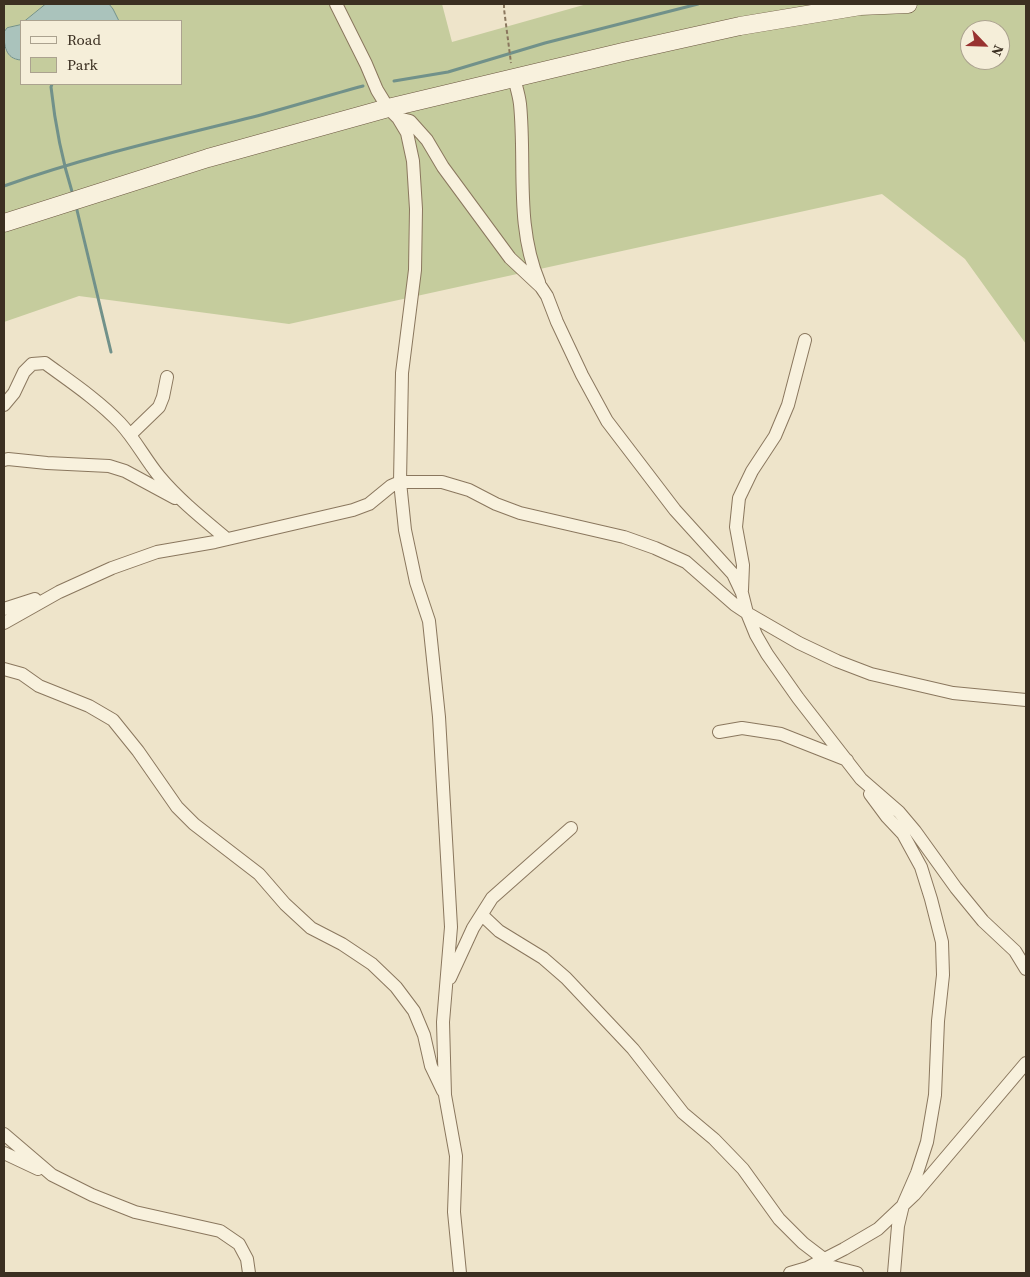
<!DOCTYPE html>
<html>
<head>
<meta charset="utf-8">
<style>
	body { margin:0 }
	#map { position:relative; width:1030px; height:1277px; overflow:hidden; background:#eee4ca; font-family:"Source Serif 4",serif }
	canvas { display:block }
	.frame { position:absolute; inset:0; border:5px solid #3b2f21; pointer-events:none }
	.legend { position:absolute; left:20px; top:20px; width:162px; height:65px; box-sizing:border-box; background:#f5eed9; border:1px solid #aba28f; margin:0; padding:6px 9px; list-style:none; font-size:15px; color:#3b2f21 }
	.legend li { display:flex; align-items:center; gap:10px; height:25px }
	.legend b { width:25px; border:1px solid #aba28f }
	.north { position:absolute; left:960px; top:20px; width:50px; height:50px; box-sizing:border-box; background:#f5eed9; border:1px solid #aba28f; border-radius:50%; rotate:114deg; font-size:14px; font-weight:700; line-height:20px; text-align:center; color:#3b2f21 }
	.north::after { content:''; display:block; margin:auto; width:18px; height:22px; background:#983230; clip-path:polygon(50% 0,100% 100%,50% 72%,0 100%) }
</style>
</head>
<body>
<div id="map">
<canvas width="1030" height="1277"></canvas>
<div class="frame"></div>
<ul class="legend">
<li><b style="height:6px;background:#f8f1dd"></b>Road</li>
<li><b style="height:14px;background:#c5cc9d"></b>Park</li>
</ul>
<div class="north">N</div>
</div>
<script>
const ctx = document.querySelector('canvas').getContext('2d');
ctx.lineJoin = 'round';
function fillPath(path, color) { ctx.fillStyle = color; ctx.fill(path, 'evenodd'); }
function trace(path, color, width, dash) { ctx.strokeStyle = color; ctx.lineWidth = width; ctx.lineCap = dash ? 'butt' : 'round'; ctx.setLineDash(dash || []); ctx.stroke(path); }
const green = new Path2D(`
	M4,4h42l-21,17h-4v4l-14,3 -3,4z
	M109,4h333l10,38 135,-38h439v340l-61,-85 -83,-65 -593,130 -210,-28 -75,26v-276c3,8 8,14 17,14v24h160v-63h-62l-6,-12zM970,30h30v30h-30z`);
const water = new Path2D(`
	M46,4h63l4,5 6,12h-94z
	M21,25v35c-16,-1 -17,-15 -17,-28l3,-4z`);
const stream = new Path2D(`
	M394,81l54,-9 97,-29 153,-39
	M52,84l-1,3c4,37 11,73 22,108
	M4,186c81,-29 165,-48 249,-69 37,-10 73,-21 110,-31
	M76,206l35,146`);
const path = new Path2D(`
	M504,4v5l7,54`);
const street = new Path2D(`
	M336,4l30,60 11,26 11,18 10,10 9,15 6,28 3,48 -1,61 -13,103 -2,109 5,48 11,52 13,39 10,96 12,210 -8,95 2,73 11,61 -2,56 6,61
	M514,78c2,8 5,17 6,26 6,60 -5,121 19,178
	M398,118l12,3 17,19 16,27 67,91 31,29 6,9 10,26 25,53 25,46 68,89 58,64 9,19 5,20 9,22 11,19 31,44 63,81 38,33 16,19 41,57 27,33 32,30 11,18
	M4,405l10,-12 10,-21 8,-8 13,-1c26,19 53,37 75,60 15,16 25,36 39,53 20,24 44,43 68,63
	M130,435l29,-28 4,-10 4,-20
	M4,460l4,-1 39,4 62,3 16,5 50,27
	M742,590l1,-25 -7,-38 3,-29 13,-27 23,-35 13,-31 17,-65
	M4,609l31,-10
	M4,623l55,-31 53,-24 45,-16 58,-10 138,-32 16,-6 22,-18 9,-4h42l27,8 27,14 24,9 104,24 31,11 31,14 49,43 12,8 52,30 38,18 34,13 82,19 73,7
	M4,669l18,5 17,12 50,20 24,14 25,31 39,56 17,17 65,50 26,30 26,24 31,16 30,20 24,23 18,24 10,24 7,31 12,25
	M719,732l23,-4 39,6 66,26
	M870,794l17,23 16,17 18,33 10,32 11,43 1,33 -5,46 -3,74 -8,47 -10,31 -14,32 -5,21 -4,47
	M482,915l17,16 44,27 23,20 67,71 50,64 31,26 29,30 36,50 24,24 21,16
	M450,978l23,-50 19,-30 79,-70
	M4,1134l48,41 40,20 43,17 85,19 19,13 8,15 2,14
	M4,1153l34,16
	M812,1267h21l24,6
	M790,1273l17,-5 37,-19 34,-20 36,-34 112,-132`);
const secondary = new Path2D(`
	M4,223l204,-65 180,-50 235,-56 117,-26 120,-20 48,-2`);
fillPath(green, '#c5cc9d');
fillPath(water, '#aac3bc');
trace(water, '#71918a', 1);
trace(stream, '#71918a', 3);
trace(street, '#8a775e', 14);
trace(secondary, '#6c5841', 19);
trace(path, '#8a775e', 2, [4, 2.5]);
trace(street, '#f8f1dd', 12);
trace(secondary, '#f8f1dd', 18);
</script>
</body>
</html>
